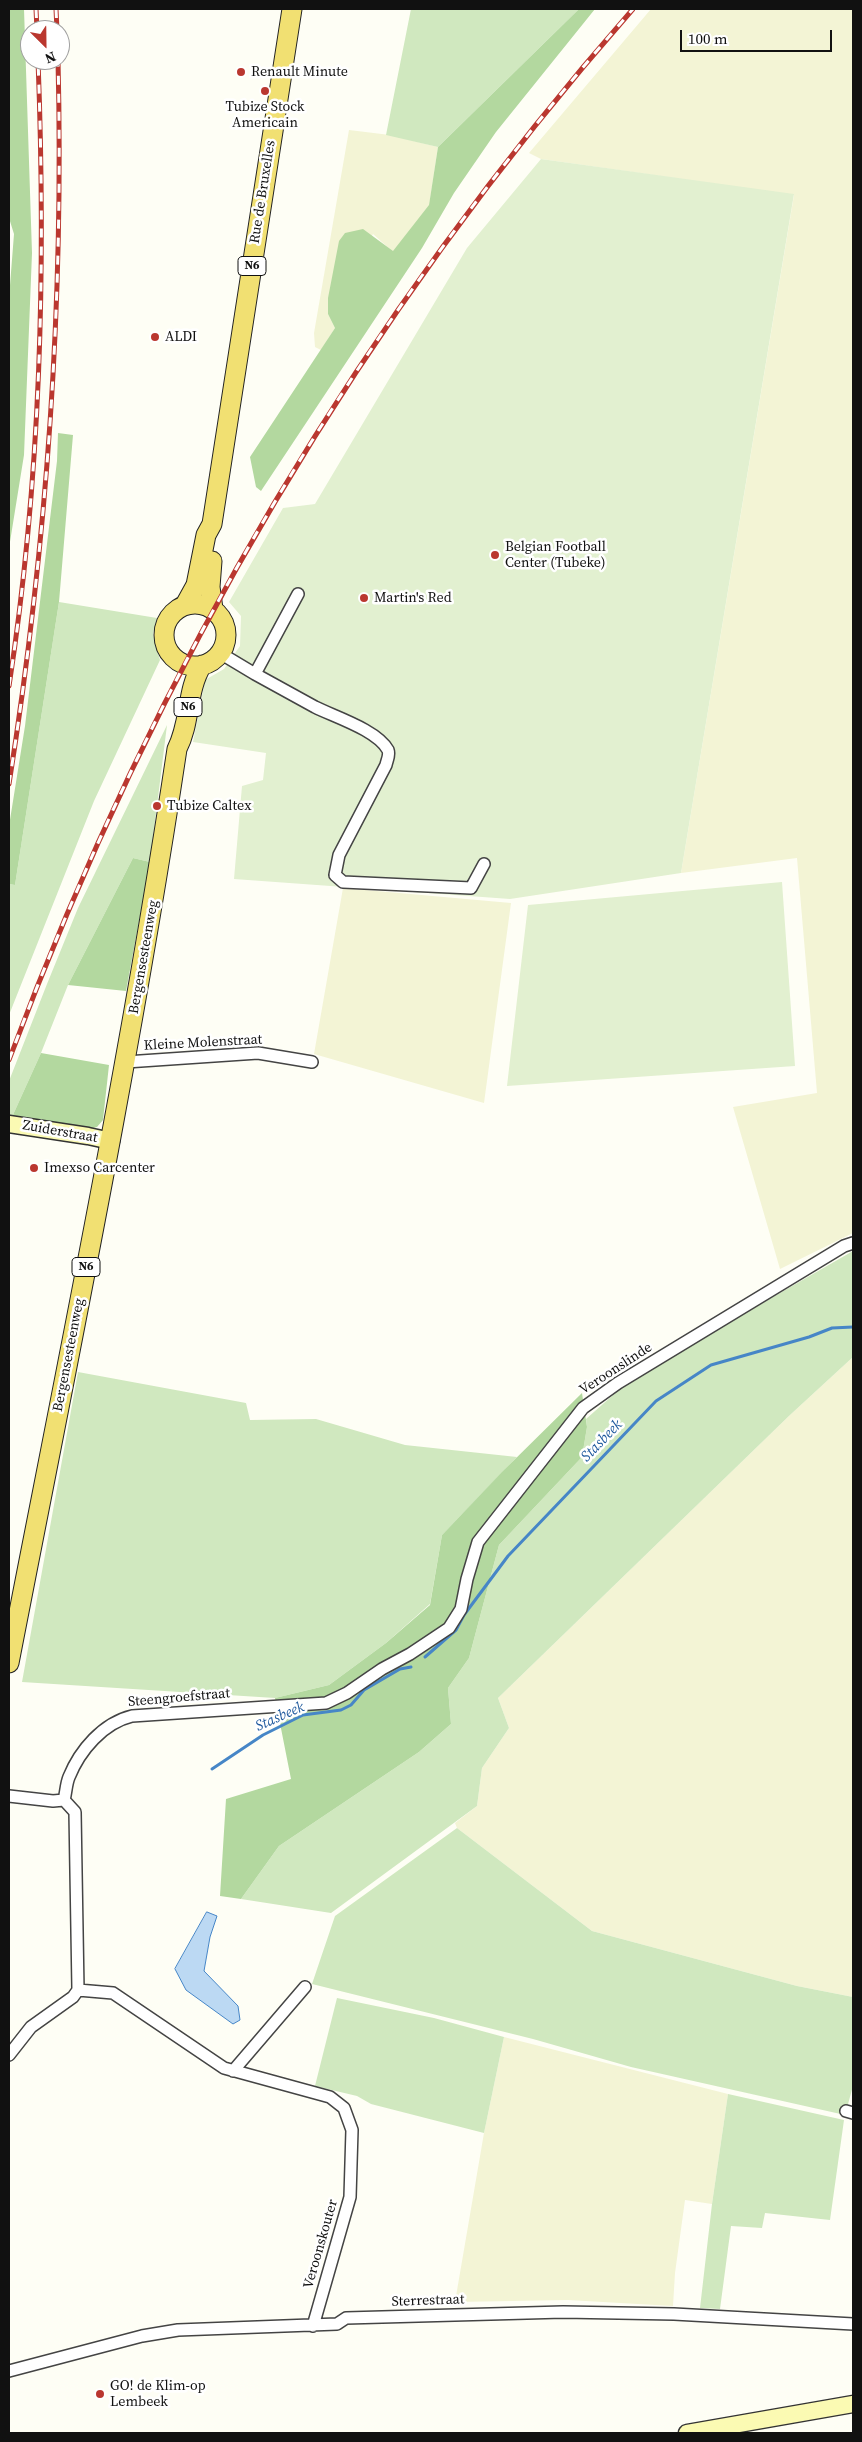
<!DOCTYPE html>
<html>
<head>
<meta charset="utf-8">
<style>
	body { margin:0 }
	#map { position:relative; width:862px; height:2442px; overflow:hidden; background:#fefef5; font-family:"Source Serif 4",serif }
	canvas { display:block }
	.frame { position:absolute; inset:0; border:10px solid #111; pointer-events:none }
	.north { position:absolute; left:20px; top:20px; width:50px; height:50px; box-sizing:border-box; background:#fff; border:1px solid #a0a0a0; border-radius:50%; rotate:157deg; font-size:14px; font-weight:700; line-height:20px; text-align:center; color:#111 }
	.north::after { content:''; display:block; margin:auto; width:18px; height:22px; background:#ba372f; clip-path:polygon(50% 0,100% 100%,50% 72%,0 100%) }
	.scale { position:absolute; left:680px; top:30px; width:152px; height:22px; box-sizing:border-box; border:2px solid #111; border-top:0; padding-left:6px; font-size:15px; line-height:18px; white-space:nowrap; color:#111; -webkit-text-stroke:4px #fff; paint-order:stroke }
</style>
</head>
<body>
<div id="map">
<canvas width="862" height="2442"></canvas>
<div class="frame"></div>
<div class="north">N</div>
<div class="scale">100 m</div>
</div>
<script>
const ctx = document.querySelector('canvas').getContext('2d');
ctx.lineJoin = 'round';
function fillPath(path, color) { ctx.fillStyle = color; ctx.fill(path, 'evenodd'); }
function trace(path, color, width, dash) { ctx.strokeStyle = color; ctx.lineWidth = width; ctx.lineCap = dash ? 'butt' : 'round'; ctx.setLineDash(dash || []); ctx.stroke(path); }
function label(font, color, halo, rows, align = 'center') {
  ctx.font = font + ' "Source Serif 4",serif'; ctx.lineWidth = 5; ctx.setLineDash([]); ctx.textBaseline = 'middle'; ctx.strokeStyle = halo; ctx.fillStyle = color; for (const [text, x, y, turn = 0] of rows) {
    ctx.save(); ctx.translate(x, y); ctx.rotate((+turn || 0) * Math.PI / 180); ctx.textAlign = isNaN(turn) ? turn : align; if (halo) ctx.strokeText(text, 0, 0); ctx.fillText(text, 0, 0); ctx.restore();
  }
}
const farmland = new Path2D(`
	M651,9h202v1224l-73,36 -47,-162 84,-14 -20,-235 -116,15 113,-678 -253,-36 -12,-6z
	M349,130l41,5 48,12 -9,59 -36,46 -20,-18 -45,80 7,14 -14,22 -6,-3 -1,-14z
	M343,888l168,15 -27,200 -170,-49z
	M853,1357v640l-56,-11 -205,-55 -135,-103 -2,-5 22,-17 5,-38 27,-40 -11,-30 292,-283z
	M504,2037l224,57 -16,110 -27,-4 -10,73 -2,33 -105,-6 -113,2 29,-169z`);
const green = new Path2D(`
	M411,9h168l-141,138 -52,-12z
	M59,602l98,16 -4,16 7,26 -66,141 -85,214v-131l6,1z
	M167,725l-17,137 -17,-4 -65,127 -27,68 -29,64h-3v-36l38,-97 31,-76z
	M853,1251v106l-63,58 -292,283 11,30 -27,40 -5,38 -146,107 -90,-14 38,-53 140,-94 32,-28 -3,-36 21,-30 30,-113 83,-88 5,-30 -1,-8 35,-31 145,-87z
	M78,1372l168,31 4,17 66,-1 89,26 112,12 -75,78 -12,69 -44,39 -57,42 -54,13 -253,-16z
	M457,1828l135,103 205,55 56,11v89l-8,29 -214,-48 -98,-28 -221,-55 23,-68z
	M337,1998l97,20 70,19 -20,96 -113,-29 -14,-8 -42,-10z
	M728,2094l116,26 -14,100 -65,-7 -3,15 -31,-2 -11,83 -20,-1 12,-104z`);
const forest = new Path2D(`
	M9,9h15l8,244 -8,202 -15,93v-250l5,-64 -5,-16z
	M579,9h16l-99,123 -42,61 -32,55 -161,243 -5,-4 -6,-30 85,-129 -7,-14v-16l11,-57 6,-8 18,-4 30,22 36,-46 9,-58z
	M58,433l15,2 -14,167 -44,283 -6,-1v-58l16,-100 32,-265z
	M133,858l17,4 -24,129 -58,-6z
	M41,1053l68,12 -6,55 -6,7 -12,3 -73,-13z
	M582,1393l5,34 -5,30 -83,88 -30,113 -21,30 3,36 -32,28 -140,94 -38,53 -21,-3 6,-97 65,-20 -16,-81 54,-13 57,-42 44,-38 12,-70 60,-63z`);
const pitch = new Path2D(`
	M541,159l253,35 -113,679 -171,26 -276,-20 8,-93 21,-6 3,-27 -73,-11 12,-62 19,-11 16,-23 1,-30 -12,-14 54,-94 32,-4 152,-256z
	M782,882l13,184 -288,20 21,-181z`);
const water = new Path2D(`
	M207,1912l10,4 -7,21 -6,34 34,35 2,14 -7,4 -47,-34 -11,-21z`);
const stream = new Path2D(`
	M425,1657l31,-27 8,-15 44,-59 148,-155 55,-36 98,-28 23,-9 21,-1
	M212,1769l51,-34 40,-20 38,-5 10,-5 13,-15 36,-21 11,-2`);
const street = new Path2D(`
	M220,653l35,21 43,-80
	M255,674c20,11 40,22 60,33 20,10 62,23 73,43 2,5 -1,10 -2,15l-47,90 -4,20 8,7 128,6 13,-24
	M126,1062l132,-9 54,9
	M9,1796l44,5 11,-1
	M64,1800c2,-7 2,-16 5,-23 11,-27 34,-54 63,-61l194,-13 21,-10 35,-24 28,-15 39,-26 12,-19 6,-30 11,-37 105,-134 35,-25 226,-137 9,-3
	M78,1990l35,3 111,75 106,29 14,11 8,22 -2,67 -37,129
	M9,2055l22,-28 42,-30 5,-7 -3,-178 -11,-12
	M233,2071l72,-84
	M846,2111l7,2
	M9,2371l133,-35 36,-6 159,-6 9,-6 217,-6 111,2 179,10`);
const secondary = new Path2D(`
	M9,1124l79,12 23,5
	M687,2433l166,-29`);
const primary = new Path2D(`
	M212,561l-2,26 3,22
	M164 635a31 31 0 1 1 62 0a31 31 0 1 1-62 0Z
	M185,605l11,-20 10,-50 6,-11 80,-515
	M9,1663c59,-304 122,-608 168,-914 14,-27 9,-58 25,-84`);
const rail = new Path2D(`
	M36,9l1,21
	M56,9l1,21
	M9,686c32,-208 37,-417 29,-626
	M9,784c38,-240 55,-481 49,-724
	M9,1060c145,-389 350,-739 624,-1051`);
const markers = [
	[241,72,5,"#ba372f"],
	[265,91,5,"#ba372f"],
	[155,337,5,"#ba372f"],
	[495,555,5,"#ba372f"],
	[364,598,5,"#ba372f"],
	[157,806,5,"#ba372f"],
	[34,1168,5,"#ba372f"],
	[100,2394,5,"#ba372f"]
];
const shields = [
	[252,266,28],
	[188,707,28],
	[86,1267,28]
];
const shieldNames = [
	["N6",252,266],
	["N6",188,707],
	["N6",86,1267]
];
const poiNames = [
	["Renault Minute",251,72],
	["Tubize Stock",265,107,"center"],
	["Americain",265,123,"center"],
	["ALDI",165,337],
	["Belgian Football",505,547],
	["Center (Tubeke)",505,563],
	["Martin's Red",374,598],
	["Tubize Caltex",167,806],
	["Imexso Carcenter",44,1168],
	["GO! de Klim-op",110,2386],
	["Lembeek",110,2402]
];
const streetNames = [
	["Rue de Bruxelles",263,192,-81],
	["Bergensesteenweg",144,957,-80],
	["Kleine Molenstraat",203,1043,-3],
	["Zuiderstraat",60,1132,10],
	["Bergensesteenweg",69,1355,-79],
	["Veroonslinde",616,1369,-33],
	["Steengroefstraat",179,1698,-5],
	["Veroonskouter",321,2244,-74],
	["Sterrestraat",428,2301,-2]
];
const waterNames = [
	["Stasbeek",602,1441,-46],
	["Stasbeek",280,1717,-24]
];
fillPath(farmland, '#f3f4d5');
fillPath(green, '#d0e8bf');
fillPath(forest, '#b3d89f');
fillPath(pitch, '#e2f0d0');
fillPath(water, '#bcd9f3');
trace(water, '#4686c7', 1);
trace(stream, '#4686c7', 3);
trace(street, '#444', 14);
trace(secondary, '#333', 19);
trace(primary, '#222', 21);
trace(street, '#fff', 11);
trace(secondary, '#fbfab3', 16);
trace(primary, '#f1e072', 19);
trace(rail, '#ba372f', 5);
trace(rail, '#fff', 3, [9]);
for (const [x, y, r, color] of markers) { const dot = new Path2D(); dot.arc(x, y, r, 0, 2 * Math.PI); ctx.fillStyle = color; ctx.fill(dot); trace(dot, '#fff', 2); }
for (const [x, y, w] of shields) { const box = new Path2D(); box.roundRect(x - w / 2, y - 9.5, w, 19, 4); ctx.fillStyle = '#fff'; ctx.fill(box); trace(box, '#111', 1); }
label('bold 12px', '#111', null, shieldNames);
label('14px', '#111', '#fff', poiNames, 'left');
label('14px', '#111', '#fff', streetNames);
label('italic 15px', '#1f599d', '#fff', waterNames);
</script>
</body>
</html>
